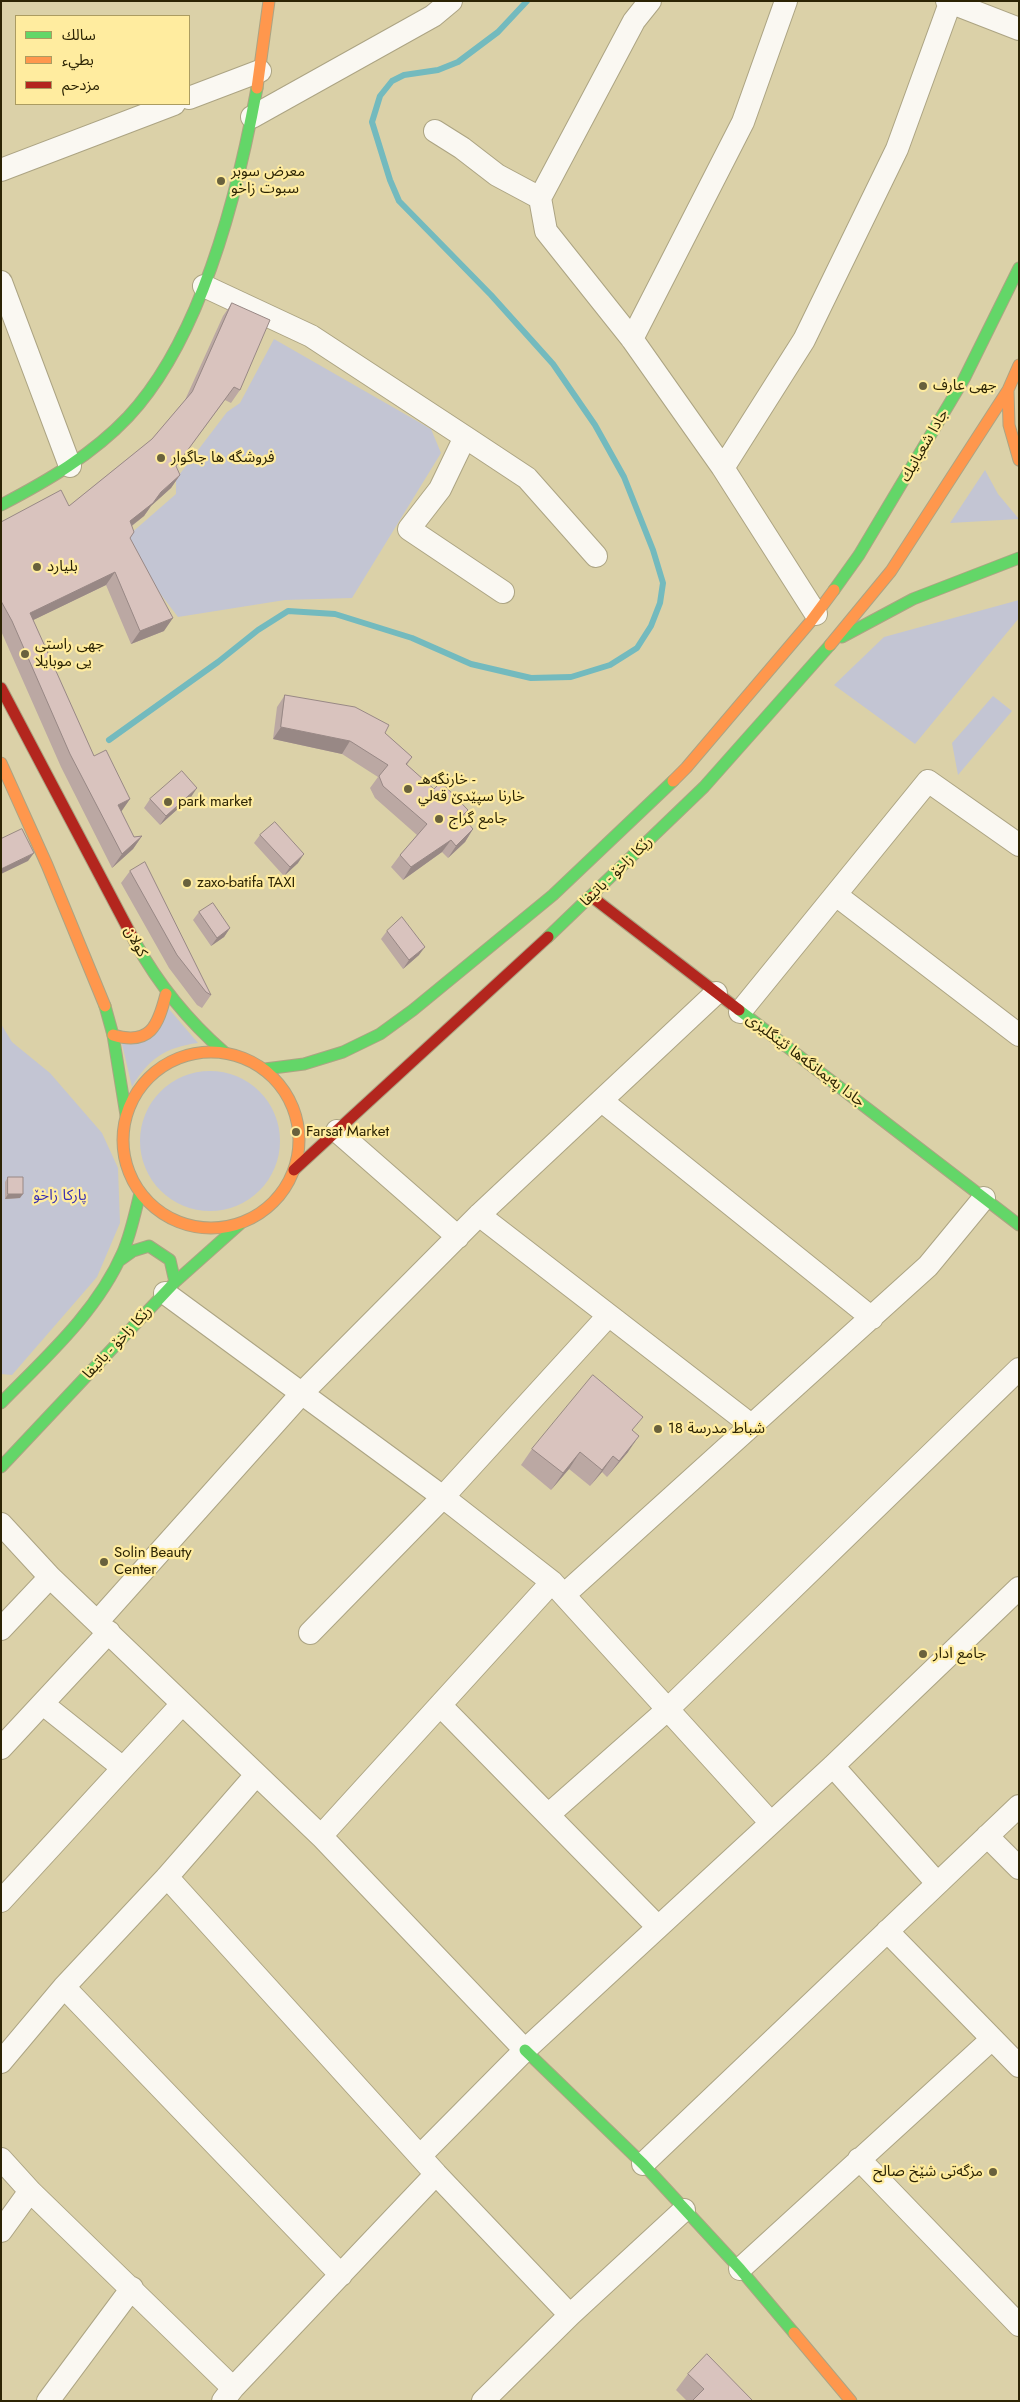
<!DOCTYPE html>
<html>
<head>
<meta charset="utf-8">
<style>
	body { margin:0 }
	#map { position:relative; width:1020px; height:2402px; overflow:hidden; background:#dbd1a8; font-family:Jost,"Noto Sans Arabic",sans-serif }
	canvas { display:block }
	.frame { position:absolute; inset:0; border:2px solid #2c2404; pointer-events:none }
	.legend { position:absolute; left:15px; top:15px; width:175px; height:90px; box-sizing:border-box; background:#ffec9f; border:1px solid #ab9c61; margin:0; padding:6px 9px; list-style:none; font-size:15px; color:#2c2404 }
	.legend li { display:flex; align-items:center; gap:10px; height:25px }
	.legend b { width:25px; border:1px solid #ab9c61 }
</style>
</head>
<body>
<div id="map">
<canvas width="1020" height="2402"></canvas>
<div class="frame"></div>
<ul class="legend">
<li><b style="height:6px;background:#63d668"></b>سالك</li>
<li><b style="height:6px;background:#ff974d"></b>بطيء</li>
<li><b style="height:6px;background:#b3261e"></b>مزدحم</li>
</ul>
</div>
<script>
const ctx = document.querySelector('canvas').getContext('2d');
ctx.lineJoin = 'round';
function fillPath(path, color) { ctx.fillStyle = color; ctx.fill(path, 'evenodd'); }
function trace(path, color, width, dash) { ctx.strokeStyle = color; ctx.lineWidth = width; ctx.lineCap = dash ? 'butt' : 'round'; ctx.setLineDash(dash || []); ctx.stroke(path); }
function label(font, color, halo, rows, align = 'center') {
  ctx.font = font + ' Jost,"Noto Sans Arabic",sans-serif'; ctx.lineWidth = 4.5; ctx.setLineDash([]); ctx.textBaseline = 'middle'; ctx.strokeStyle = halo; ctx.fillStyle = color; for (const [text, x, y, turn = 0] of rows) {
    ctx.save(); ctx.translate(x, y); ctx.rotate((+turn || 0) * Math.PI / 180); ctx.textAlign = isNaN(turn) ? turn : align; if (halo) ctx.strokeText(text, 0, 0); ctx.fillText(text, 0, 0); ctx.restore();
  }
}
const green = new Path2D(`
	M274,339l157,90 10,24 -89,145 -67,2 -107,17 -48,-63 -1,-19 47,-41v-15l51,-67 13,-9z
	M985,470l13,24 21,25 -69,4z
	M1019,600v18l-104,126 -81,-59 50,-48z
	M993,696l19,15 -54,64 -6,-32z
	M169,1009l29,34c-32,4 -50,16 -66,44l-10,-43z
	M1,1024l11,18 38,31 52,60 16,35 2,55 -23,54 -85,98 -11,-1z
	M140 1141a70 70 0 1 1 140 0a70 70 0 1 1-140 0Z`);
const stream = new Path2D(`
	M109,740l109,-78 40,-32 30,-19 47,3 77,24 59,26 60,14 40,-1 39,-12 27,-17 14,-22 9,-23 3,-20 -10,-33 -29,-73 -29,-52 -42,-61 -62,-69 -92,-94 -9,-21 -18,-58 8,-26 12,-15 12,-6 34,-5 20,-8 40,-30 29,-31`);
const street = new Path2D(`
	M650,1l-16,20 -94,177 6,33 86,108 91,129 93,146
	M947,1l72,28
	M189,98l71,-27
	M252,117l181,-101 18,-15
	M435,131l27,17 35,27 43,23
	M1,170l173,-66
	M1,282l69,184
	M204,286l107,50 154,101 -25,52 -31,40 94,63
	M632,339l111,-217 43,-121
	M465,437l62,41 69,78
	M723,468l81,-128 93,-191 53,-146
	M836,895l183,140
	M740,1012l188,-231 91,64
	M602,1101l270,217
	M337,1131l121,106
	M479,1215l272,210
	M165,1293l278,204 109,85 219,241
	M1,1524l49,53 271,259 204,214
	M565,1594l363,-328 56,-68
	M98,1621l204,-228 177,-178 237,-222
	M1,1629l49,-52
	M310,1633l133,-136 165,-181
	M43,1704l80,64
	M440,1705l218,222
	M1,1748l108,-116
	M833,1766l104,117
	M548,1815l119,-105 352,-341
	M321,1836l231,-254
	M987,1836l32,32
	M167,1877l269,297 134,141
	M1,1901l181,-197
	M887,1931l132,135
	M64,1987l277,288
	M1,2062l63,-75 103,-110 89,-102
	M420,2156l105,-106 308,-284 186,-178
	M1,2159l29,32 203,197 -10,13
	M859,2159l160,166
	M643,2164l376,-358
	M1,2231l29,-40
	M740,2269l252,-230
	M233,2388l203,-214
	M48,2401l84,-113
	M483,2401l87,-86 114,-105`);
const fast = new Path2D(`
	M1,505c46,-24 91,-50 127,-88 74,-79 110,-225 129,-329
	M834,590l25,-35 105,-176 55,-111
	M842,637l71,-38 106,-41
	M548,937l156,-150 126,-142
	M135,942c24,43 52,78 89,110
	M105,1006l8,29 13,80
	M739,1010l280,215
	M265,1069l39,-5 39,-12 37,-18 33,-24 140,-115 120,-114
	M119,1261l14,-10 16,-5 21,14 5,22
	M1,1403c45,-46 96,-91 122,-151 8,-19 12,-39 17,-59
	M1,1467l174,-185 65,-58
	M525,2050l118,114 97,105 54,64`);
const slow = new Path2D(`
	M257,88l12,-87
	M1008,390l1,35 10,35
	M830,645l61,-74 117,-181 11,-25
	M1,763l46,102 58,141
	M673,781l13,-13 125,-147 23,-31
	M113,1035c37,11 45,-9 53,-41
	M123 1140a88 88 0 1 1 176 0a88 88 0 1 1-176 0Z
	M794,2333l57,68`);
const jam = new Path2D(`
	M1,688l134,254
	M592,897l147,113
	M294,1170l254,-233`);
const wall = new Path2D(`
	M232,303l8,87 -9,13 -6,-3 -49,66 4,9 -9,13 -20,18 -7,10 -12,10 -2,12 34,93 -33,13 -25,-59 -73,35 61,136 36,43 -9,12 13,26 8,-1 -9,13 -21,19 -51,-101 -60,-136v-109l68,-16 83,-67 33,-39 38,-84z
	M285,695l100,38 27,24 -5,8 27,24 34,21 -5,8 10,11 -8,13 -17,16 -6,-6 -39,28 -12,-13 9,-12 17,-20 -42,-37 -5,-10 8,-11 -36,-23 -69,-15 4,-32z
	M191,797l-31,28 -16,-17 6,-9z
	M260,835l38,28 -14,13 -30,-33z
	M130,871l81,124 -9,13 -5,-3 -28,-37 -48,-85z
	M199,912l31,16 -6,9 -13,9 -18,-26z
	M387,931l32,24 -16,14 -22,-30z
	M8,1177l12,21 -15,1v-17z
	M633,1431l-5,21 -21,25 -5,-5 -12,14 -21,-17 -18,21 -30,-25 11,-16z
	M688,2374l65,27h-66l-11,-11z`);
const shadedWall = new Path2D(`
	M180,475l-9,13 -20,18 -7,10 -23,18 9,-13z
	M115,572l-9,13 -85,41 9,-13z
	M173,618l-9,13 -33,13 9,-13z
	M281,727l69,14 -8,13 -69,-15z
	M197,788l-6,9 -31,28 6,-9z
	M130,799l-9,13 -3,-7z
	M473,829l-8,13 -17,16 8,-12z
	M142,836l-9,13 -21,19 10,-14z
	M451,840l-9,12 -39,28 8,-13z
	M34,853l-6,8 -27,13v-5z
	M304,854l-6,9 -14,13 6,-9z
	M230,928l-6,9 -13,9 6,-8z
	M425,947l-6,8 -16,14 6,-9z
	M8,1194h15l-3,4 -15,1z
	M639,1436l-11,16 -21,25 12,-16z
	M580,1452l-11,17 -18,21 12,-17z
	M613,1456l-11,16 -12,14 12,-16z`);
const building = new Path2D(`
	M232,303l38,17 -30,70 -6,-3 -58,79 4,9 -19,17 -8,11 -23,18 4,11 -4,6 43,80 -33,13 -25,-59 -85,41 64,143 12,-6 24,49 -12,6 16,32 8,-1 -20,18 -52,-100 -58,-133 -11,-20v-79l60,-32 8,16 83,-67 40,-47z
	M285,695l70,12 34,18 -4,8 27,24 -6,7 28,25 7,-7 27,28 -6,6 11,13 -17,17 -5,-6 -40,27 -11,-12 27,-31 -44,-38 -4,-10 9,-11 -38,-24 -69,-14z
	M182,771l15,17 -31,28 -16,-17z
	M275,822l29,32 -14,13 -30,-32z
	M22,829l12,24 -33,16v-30z
	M145,862l66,133 -5,-3 -29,-37 -47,-84z
	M213,903l17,25 -13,10 -18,-26z
	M402,917l23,30 -16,13 -22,-29z
	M8,1177h15v17h-15z
	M593,1375l50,42 -11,13 7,6 -20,25 -6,-5 -11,14 -22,-18 -17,21 -31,-24z
	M707,2354l46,47h-61l12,-12 -16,-15z`);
const markers = [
	[221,181,5,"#69613d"],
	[923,386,5,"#69613d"],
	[161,458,5,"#69613d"],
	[37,567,5,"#69613d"],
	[25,654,5,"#69613d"],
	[408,789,5,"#69613d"],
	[168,802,5,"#69613d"],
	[439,819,5,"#69613d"],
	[187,883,5,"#69613d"],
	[296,1132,5,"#69613d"],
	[658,1429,5,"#69613d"],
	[104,1562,5,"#69613d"],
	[923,1654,5,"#69613d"],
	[993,2172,5,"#69613d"]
];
const poiNames = [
	["معرض سوبر",231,172],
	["سبوت زاخو",231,189],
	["جهى عارف",933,386],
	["فروشگه ها جاگوار",171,458],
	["بليارد",47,567],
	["جهى راستى",35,645],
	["يى موبايلا",35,662],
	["خارنگه‌هـ -",418,780],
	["خارنا سپێدێ قه‌لي",418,797],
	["park market",178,802],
	["جامع گراج",449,819],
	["zaxo-batifa TAXI",197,883],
	["Farsat Market",306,1132],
	["18 شباط مدرسة",668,1429],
	["Solin Beauty",114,1553],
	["Center",114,1570],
	["جامع ادار",933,1654],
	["مزگەتی شێخ صالح",983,2172,"right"]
];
const streetNames = [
	["جادا شعبانيك",925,446,-60],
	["رێکا زاخۆ - باتیفا",617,872,-44],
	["كولان",135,942,62],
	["جادا په‌يمانگه‌ها ئێنگليزى",805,1061,37],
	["رێکا زاخۆ - باتیفا",118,1343,-47]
];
const parkNames = [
	["پارکا زاخۆ",60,1196]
];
fillPath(green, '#c3c5d3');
trace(stream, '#73babe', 6);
trace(street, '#aca483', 24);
trace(fast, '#aca483', 13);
trace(slow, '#aca483', 13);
trace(jam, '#aca483', 13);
trace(street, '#faf8f2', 22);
trace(fast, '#63d668', 11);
trace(slow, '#ff974d', 11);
trace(jam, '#b3261e', 11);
fillPath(wall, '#bba8a3');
fillPath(shadedWall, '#988885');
fillPath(building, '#d9c3be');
trace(building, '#988885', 1);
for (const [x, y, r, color] of markers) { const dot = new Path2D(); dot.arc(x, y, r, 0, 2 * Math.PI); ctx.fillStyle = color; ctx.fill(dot); trace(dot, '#ffec9f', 2); }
label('15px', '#2c2404', '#ffec9f', poiNames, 'left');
label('15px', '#2c2404', '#ffec9f', streetNames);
label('15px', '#372eb3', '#ffec9f', parkNames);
</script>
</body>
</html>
